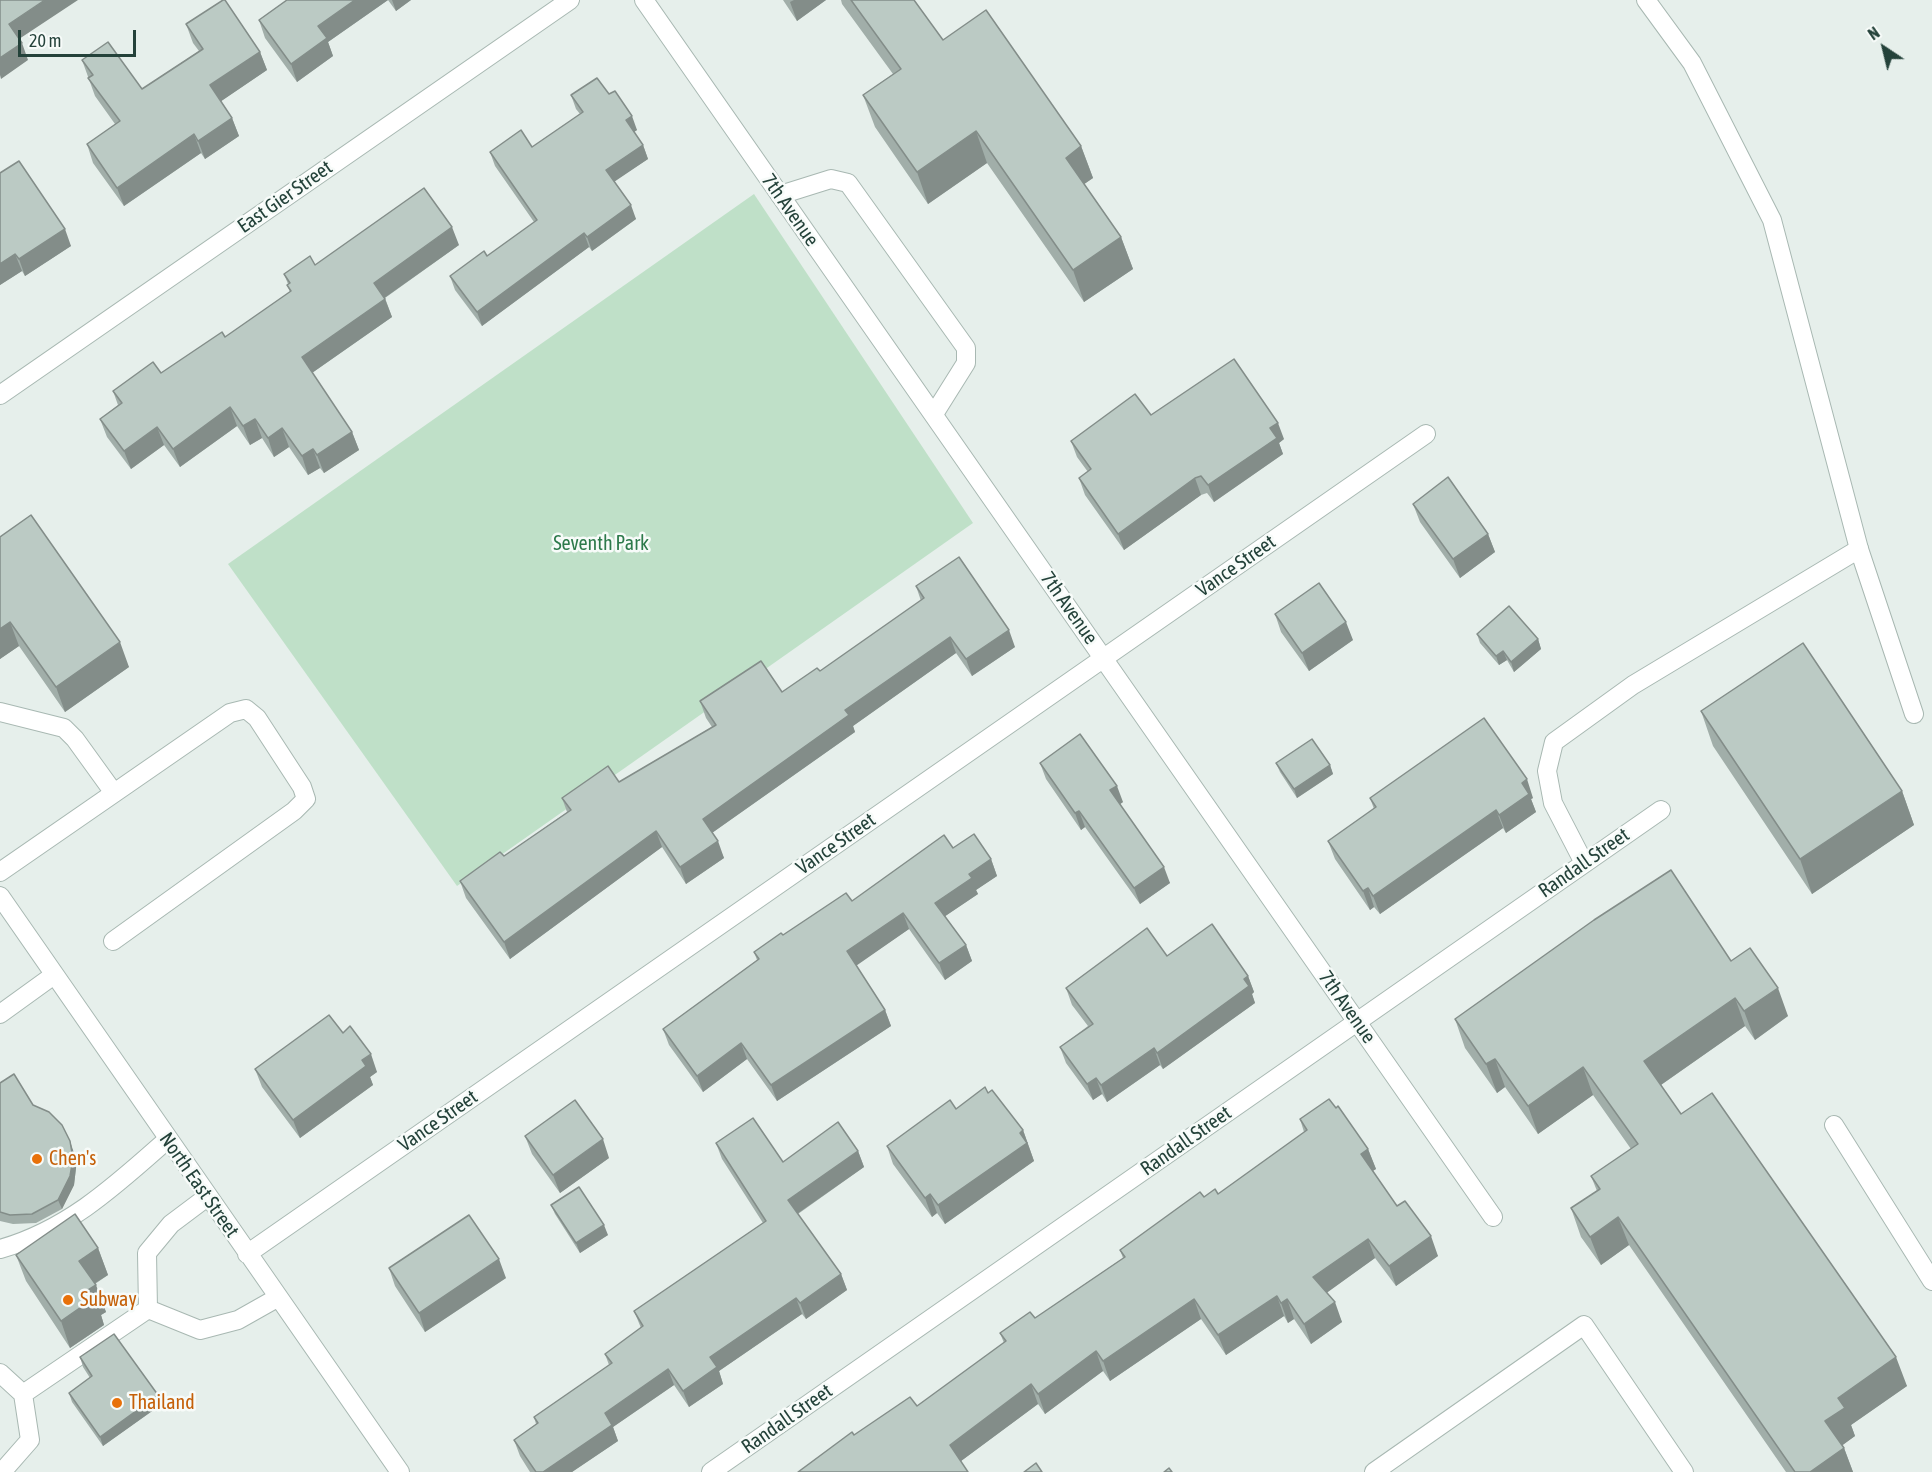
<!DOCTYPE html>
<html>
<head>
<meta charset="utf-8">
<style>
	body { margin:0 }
	#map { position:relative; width:1932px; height:1472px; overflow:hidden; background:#e6efeb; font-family:"Asap Condensed",sans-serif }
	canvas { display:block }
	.north { position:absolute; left:1854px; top:18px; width:60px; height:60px; -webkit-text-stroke:4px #f7fbf9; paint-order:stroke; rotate:325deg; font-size:16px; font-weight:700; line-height:24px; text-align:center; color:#24423a }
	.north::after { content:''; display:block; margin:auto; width:21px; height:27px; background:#24423a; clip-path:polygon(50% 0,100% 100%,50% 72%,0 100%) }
	.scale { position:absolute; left:18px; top:30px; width:118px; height:27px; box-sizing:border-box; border:3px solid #24423a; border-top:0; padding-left:8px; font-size:18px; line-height:21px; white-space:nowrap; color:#24423a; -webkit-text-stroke:4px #f7fbf9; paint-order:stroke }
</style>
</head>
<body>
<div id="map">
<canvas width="1932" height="1472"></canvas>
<div class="north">N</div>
<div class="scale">20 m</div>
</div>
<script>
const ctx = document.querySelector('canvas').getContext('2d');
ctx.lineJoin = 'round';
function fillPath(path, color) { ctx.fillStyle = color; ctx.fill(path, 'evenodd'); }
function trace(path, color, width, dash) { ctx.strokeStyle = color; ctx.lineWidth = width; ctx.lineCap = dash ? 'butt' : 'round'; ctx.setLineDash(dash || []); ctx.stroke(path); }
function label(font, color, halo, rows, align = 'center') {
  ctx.font = font + ' "Asap Condensed",sans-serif'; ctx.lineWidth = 5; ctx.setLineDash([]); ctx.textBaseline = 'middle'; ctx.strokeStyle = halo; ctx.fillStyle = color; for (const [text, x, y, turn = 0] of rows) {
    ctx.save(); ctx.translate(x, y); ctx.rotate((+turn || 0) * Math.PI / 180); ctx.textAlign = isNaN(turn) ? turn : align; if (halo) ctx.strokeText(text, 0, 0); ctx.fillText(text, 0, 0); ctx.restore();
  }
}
const green = new Path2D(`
	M754,194l219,329 -516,363 -229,-322z`);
const lane = new Path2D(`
	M780,195l51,-16 17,4 118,165v15l-32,51
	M0,712l64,16 11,11 39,54
	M1584,863l-31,-60 -6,-32 7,-29 79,-57 226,-136
	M0,872l230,-159 16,-4 11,9 45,69 4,12 -12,12 -181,130
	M1834,1125l98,156
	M207,1197l-36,27 -24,29 1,56 52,21 38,-10 39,-22
	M0,1249c68,-19 116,-64 168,-110
	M0,1373l23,21 7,46 -28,32
	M23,1394l125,-85
	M1374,1472l210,-147 100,147`);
const street = new Path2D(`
	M644,0l849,1217
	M1646,0l46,63 80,157 87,329 55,165
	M0,395l570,-395
	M0,896l400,576
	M0,1014l54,-39
	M247,1254l1179,-820
	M711,1472l950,-662`);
const wall = new Path2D(`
	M287,0h101l-60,42 5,14 -36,26 -32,-44 -6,-18z
	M388,0h23l-15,11z
	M783,0h43l-29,21z
	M841,0h73l29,40 138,106 12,32 -9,6 37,53 12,32 -49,33 -97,-139 -59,41 -53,-77 -12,-32 30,-21 -51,-70z
	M186,24l74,28 7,18 -46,31 11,17 7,18 -34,23 -4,-6 -77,53 -31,-43 -6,-19 28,-20 -20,-28 -13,-36 60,29 57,-38 -6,-8z
	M609,94l28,36 -3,2 9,13 5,14 -34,22 22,38 -44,32 -3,-4 -107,79 -27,-36 -5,-14 37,-20 47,-34 -39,-56 -5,-14 42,-5 48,-33 -4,-5 -5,-14z
	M0,173l71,73 -46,30 -3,-5 -22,14z
	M459,245l-74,53 7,19 -80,56 40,59 7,18 -35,23 -4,-5 -12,7 -19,-28 -15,10 -12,-19 -12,7 -13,-19 -57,41 -16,-22 -33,24 -24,-32 -7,-18 18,-14 -5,-14 48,-18 64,-36 65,-45 -3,-7 1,-1 -4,-10 31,-9z
	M1151,415l133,24 -5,4 4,11 -69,48 -7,-9 -6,2 -77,55 -39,-55 -6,-17 9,-6 -11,-15 -6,-16z
	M1413,504l75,30 7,18 -35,26 -40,-56z
	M0,537l129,130 -64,45 -46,-66 -19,13z
	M916,586l99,61 -43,29 -16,-23 -103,73 2,6 -143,101 12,25 -38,26 -24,-37 -152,112 -44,-61 -6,-17 44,-25 63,-44 -5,-14 57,-16 93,-55 -6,-9 -6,-17 82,-9 38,-21 101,-70z
	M1275,614l78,26 -44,31 -28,-39z
	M1477,634l61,5 3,10 -27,23 -7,-12 -8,5 -19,-22z
	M1701,711l201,80 12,34 -102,69 -99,-148z
	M1040,763l83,39 -3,2 50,79 -30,21 -55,-77 -4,3 -35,-51z
	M1276,763l54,2 3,9 -36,24 -17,-26z
	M1370,798h163l-2,1 5,13 -30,21 -3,-5 -123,86 -6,-7 -4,3 -35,-51 -7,-18 46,-32z
	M953,848l38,11 6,17 -21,14 2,4 -33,22 21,29 6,16 -27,19 -36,-51 -53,36 29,45 6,16 -114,75 -30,-42 -44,33 -34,-47 -6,-16 94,-69 -3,-8 29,-17 69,-34z
	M1167,956l81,20 6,16 -2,2 3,9 -92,66 -3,-4 -53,37 -5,-8 -9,6 -27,-37 -6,-16 28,-21 -16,-21 -6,-17z
	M1731,961l57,55 -33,24 -10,-14 -84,59 20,29 226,272 -56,39 4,11 -13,9 2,3 9,24h-67l-157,-227 -28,20 -20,-28 -10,-29 26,-17 -6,-15 40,-27 -38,-54 -55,39 -33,-47 -8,6 -32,-45 -10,-29z
	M343,1033l34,39 -7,5 3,8 -73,53 -38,-51 -7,-18z
	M0,1083l33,22 40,45 3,18 -2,17 -12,24 -26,14 -23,1 -13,-3z
	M988,1093l35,37 11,31 -89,63 -8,-11 -5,4 -39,-53 -6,-18z
	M1336,1108l32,41 8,20 -4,2 25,35 41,50 -42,30 -21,-28 -48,34 15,30 -31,22 -17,-25 -6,4 -4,-7 -58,39 -25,-36 -91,62 -7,-10 -58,43 -7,-10 -77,57 -107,-26 63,-29 87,-63 -4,-10 35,-15 88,-60 -3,-8 84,-53 14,-3 86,-62 -4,-13z
	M525,1136l84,22 -49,35 -28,-39z
	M716,1143l67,19 75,-11 6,16 -66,47 43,60 6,16 -41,29 -4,-5 -83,57 4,13 -34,23 -15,-22 -61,42 5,14 -46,31h-42l-10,-16 -6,-16 22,-16 -2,-7 75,-52 -4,-11 36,-26 -7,-17 129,-88 -41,-64z
	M551,1205l57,30 -28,18 -25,-39z
	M98,1248l10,27 -13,9 11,28 -5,3 3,10 -34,23 -44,-67 -10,-26z
	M389,1268l117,10 -81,54 -30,-46z
	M80,1357l82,47 -59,42 -31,-44 -3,-9 21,-15 -7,-11z`);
const shadedWall = new Path2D(`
	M45,0h33l-62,41 -7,-17z
	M355,0h33l-60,42 5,14 -36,26 -6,-18 27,-38z
	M392,0h19l-15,11z
	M794,0h32l-29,21 -7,-19z
	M22,43l6,17 -27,19 -1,-4v-17z
	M260,52l7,18 -50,34 -7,-19z
	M632,116l5,14 -6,4 -5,-14z
	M232,118l7,18 -34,23 -7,-18z
	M976,131l11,32 -59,41 -11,-32z
	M194,134l7,19 -77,53 -7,-18z
	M643,145l5,14 -37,25 -5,-14z
	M1081,146l12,32 -16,11 -11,-31z
	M631,205l5,14 -44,32 -5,-14z
	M452,227l7,18 -79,56 -6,-18z
	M65,229l6,17 -46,30 -6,-17z
	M584,233l5,14 -107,79 -5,-14z
	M1121,237l12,32 -49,33 -11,-32z
	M15,254l7,17 -22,14v-21z
	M385,299l7,18 -83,58 -7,-18z
	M230,407l7,19 -57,41 -7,-18z
	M255,419l7,19 -12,7 -7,-19z
	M1278,423l6,16 -5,4 4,11 -69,48 -6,-17 62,-57z
	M157,427l7,18 -33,24 -7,-18z
	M282,428l7,19 -15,10 -6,-19z
	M352,432l7,18 -35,23 -7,-18z
	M313,449l7,19 -12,7 -6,-19z
	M1195,478l6,17 -77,55 -6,-16z
	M1488,534l7,18 -35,26 -7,-19z
	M10,622l9,24 -19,13v-30z
	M1346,622l7,18 -44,31 -7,-18z
	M1009,630l6,17 -43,29 -6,-17z
	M950,637l6,16 -103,73 2,6 -146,103 -6,-16 142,-109z
	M1538,639l3,10 -27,23 -3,-10z
	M120,642l9,25 -64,45 -9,-25z
	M1503,651l4,9 -8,5 -3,-9z
	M1330,765l3,9 -36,24 -3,-9z
	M1527,779l6,19 -2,1 5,13 -30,21 -7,-18 23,-32z
	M1117,786l6,16 -7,5 -6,-17z
	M1902,791l12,34 -102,69 -12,-35z
	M1496,810l7,18 -123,86 -7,-18z
	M1079,811l6,16 -4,3 -6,-17z
	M656,831l6,16 -152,112 -6,-17z
	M718,841l6,17 -38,26 -6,-17z
	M991,859l6,17 -21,14 2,4 -37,25 -6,-16 34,-29z
	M1164,867l6,16 -30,21 -6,-16z
	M1368,888l6,19 -4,3 -7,-19z
	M903,913l6,16 -56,39 -6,-17z
	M966,945l6,16 -27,19 -6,-17z
	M1248,976l6,16 -2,2 3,9 -92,66 -6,-16z
	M1778,988l10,28 -33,24 -11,-29z
	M1735,998l10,28 -90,63 -11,-28z
	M885,1010l6,16 -114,75 -6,-16z
	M741,1043l6,16 -44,33 -6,-16z
	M1154,1048l6,17 -53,37 -6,-17z
	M371,1054l6,18 -7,5 3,8 -73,53 -7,-18 69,-60z
	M1495,1059l10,28 -8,6 -11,-29z
	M1583,1067l10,28 -55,39 -10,-28z
	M1096,1078l6,16 -9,6 -6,-16z
	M1023,1130l11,31 -89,63 -7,-19z
	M603,1139l6,19 -49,35 -7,-18z
	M70,1141l3,9 3,18 -2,17 -12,24 -4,-9z
	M1368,1149l8,20 -8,5 -7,-20z
	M858,1151l6,16 -70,49 -6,-16z
	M930,1194l7,19 -5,4 -7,-19z
	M1618,1217l11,28 -28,20 -11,-28z
	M604,1225l4,10 -28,18 -4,-10z
	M1431,1236l7,20 -42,30 -7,-20z
	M1368,1239l7,19 -54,39 -8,-20z
	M98,1248l10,27 -19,12 -10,-26z
	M499,1259l7,19 -81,54 -6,-19z
	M841,1274l6,16 -41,29 -6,-16z
	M96,1285l10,27 -5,3 3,10 -34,23 -9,-27 27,-31z
	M1277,1296l7,20 -58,39 -8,-20z
	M796,1298l6,16 -83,57 4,13 -34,23 -6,-16 27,-34z
	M1194,1299l7,20 -91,62 -7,-20z
	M1287,1299l7,20 -6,4 -7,-20z
	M1335,1302l7,20 -31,22 -7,-20z
	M1096,1351l7,20 -58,43 -7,-20z
	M1896,1357l11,29 -56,39 4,11 -19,14 -11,-29 13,-23z
	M668,1369l6,16 -61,42 5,14 -46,31h-29l62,-59z
	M1031,1384l7,20 -81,60 -7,-19z
	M158,1395l4,9 -59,42 -3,-9z
	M1844,1448l9,24h-43z`);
const building = new Path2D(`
	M0,0h45l-36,24 13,19 -22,15z
	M223,0h2l35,52 -50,33 22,33 -34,23 -4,-7 -77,54 -30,-44 33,-23 -32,-43 5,-3 -11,-15 26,-18 34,47 61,-40 -17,-25z
	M287,0h68l-37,26 9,12 -36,26 -32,-44z
	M851,0h63l29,40 43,-30 95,136 -15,12 55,79 -48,33 -97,-139 -59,41 -54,-77 38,-26z
	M597,78l12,16 6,-3 17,25 -6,4 17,25 -37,25 25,35 -44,32 -3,-4 -107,79 -27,-36 34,-25 3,5 50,-36 -47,-68 31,-22 11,17 51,-35 -12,-17z
	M19,161l46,68 -46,30 -4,-5 -15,10v-91z
	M424,188l28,39 -78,56 11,16 -83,58 50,75 -35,23 -4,-6 -11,7 -20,-28 -14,10 -13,-19 -12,7 -13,-19 -57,42 -16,-22 -33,24 -24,-32 22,-16 -9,-12 40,-29 8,11 61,-41 3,5 66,-46 -4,-6 3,-2 -6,-9 26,-18 5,9z
	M1234,359l44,64 -8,5 7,10 -69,47 -7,-9 -6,2 -77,56 -39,-56 12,-9 -20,-28 64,-47 16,21z
	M1448,477l40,57 -35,25 -40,-55z
	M31,515l89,127 -64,45 -46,-65 -10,7v-92z
	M959,557l50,73 -43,29 -16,-22 -105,73 4,5 -146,104 15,22 -38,26 -24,-36 -152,111 -44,-61 40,-29 4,4 67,-46 -9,-12 46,-32 11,16 97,-57 -16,-24 61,-40 21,31 35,-24 3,3 104,-73 -8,-12z
	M1319,583l27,39 -44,31 -27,-39z
	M1509,606l29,33 -27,23 -8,-11 -7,5 -19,-22z
	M1803,643l99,148 -102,68 -99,-148z
	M1484,718l43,61 -5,4 7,11 -30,21 -3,-5 -123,86 -5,-8 -5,3 -35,-50 48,-34 -6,-9z
	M1080,734l37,52 -7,4 54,77 -30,21 -55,-77 -4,2 -35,-50z
	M1312,739l18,26 -36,24 -18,-26z
	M974,834l17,25 -22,15 3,4 -37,25 31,42 -27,18 -36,-50 -56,38 38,59 -114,75 -30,-42 -44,33 -34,-47 96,-70 -5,-7 27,-19 2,2 63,-42 6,8 92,-66 9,13z
	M1671,870l60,91 19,-13 28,40 -34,23 -9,-13 -91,63 37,53 31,-21 184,264 -58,41 7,10 -20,13 19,27 -34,24h-15l-177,-255 -28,20 -19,-29 29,-19 -9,-13 47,-32 -55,-77 -55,39 -33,-47 -9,5 -31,-45 139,-99z
	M1212,924l36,52 -4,3 5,7 -92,67 -3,-5 -53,37 -5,-7 -9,6 -27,-37 33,-23 -27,-36 81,-60 20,28z
	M329,1015l14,18 7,-7 21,28 -9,6 4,6 -73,54 -38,-51z
	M14,1074l19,31 16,7 13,13 8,16 3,18 -3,17 -12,24 -26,14 -22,1 -10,-3v-129z
	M985,1087l3,6 4,-3 31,40 -3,3 7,10 -89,62 -8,-11 -5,4 -38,-52 63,-46 6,9z
	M1329,1099l7,9 2,-2 30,43 -7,5 36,52 8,-5 26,35 -42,30 -21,-27 -55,38 22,25 -31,22 -17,-25 -6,4 -4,-7 -59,39 -24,-36 -91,62 -7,-10 -58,43 -7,-10 -81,61 18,27h-170l54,-40 2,3 56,-38 7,9 89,-65 -6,-8 30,-21 5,6 90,-61 -5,-7 80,-58 4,5 11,-8 3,5 89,-64 -7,-11z
	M575,1100l28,39 -50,36 -28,-39z
	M753,1118l30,44 55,-40 20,29 -70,49 53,74 -41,29 -4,-5 -86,59 7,10 -34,24 -15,-22 -63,44 7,12 -69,47h-7l-22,-32 24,-17 -4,-6 78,-54 -7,-9 38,-28 -9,-15 132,-90 -50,-78z
	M579,1187l25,38 -28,18 -25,-38z
	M75,1214l23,34 -19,13 17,24 -8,5 6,8 -33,23 -45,-66z
	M469,1215l30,44 -80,54 -30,-45z
	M114,1334l44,61 -58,42 -31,-44 23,-17 -12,-19z
	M1036,1463l6,9h-18z
	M1169,1468l3,4h-8z`);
const markers = [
	[37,1159,6,"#e8710a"],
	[68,1300,6,"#e8710a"],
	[117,1403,6,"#e8710a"]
];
const streetNames = [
	["East Gier Street",285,197,-35],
	["7th Avenue",790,210,55],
	["Vance Street",1236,566,-35],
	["7th Avenue",1069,608,55],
	["Vance Street",836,844,-35],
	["Randall Street",1584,863,-35],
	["7th Avenue",1347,1007,55],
	["Vance Street",438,1121,-35],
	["Randall Street",1186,1141,-35],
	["North East Street",199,1185,55],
	["Randall Street",787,1419,-35]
];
const parkNames = [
	["Seventh Park",601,544]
];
const foodNames = [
	["Chen's",49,1159],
	["Subway",80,1300],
	["Thailand",129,1403]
];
fillPath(green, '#bfe0c8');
trace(lane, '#a8b8b2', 20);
trace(street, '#a8b8b2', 20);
trace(lane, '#fff', 18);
trace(street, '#fff', 18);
fillPath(wall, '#a1aea9');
fillPath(shadedWall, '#838d89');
fillPath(building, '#bbcac4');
trace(building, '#838d89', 1.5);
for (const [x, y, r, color] of markers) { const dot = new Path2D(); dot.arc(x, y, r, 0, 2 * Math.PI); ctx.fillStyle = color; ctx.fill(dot); trace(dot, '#f7fbf9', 2); }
label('20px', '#24423a', '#f7fbf9', streetNames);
label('20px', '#2d7a4b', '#f7fbf9', parkNames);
label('20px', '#c56008', '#f7fbf9', foodNames, 'left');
</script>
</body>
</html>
